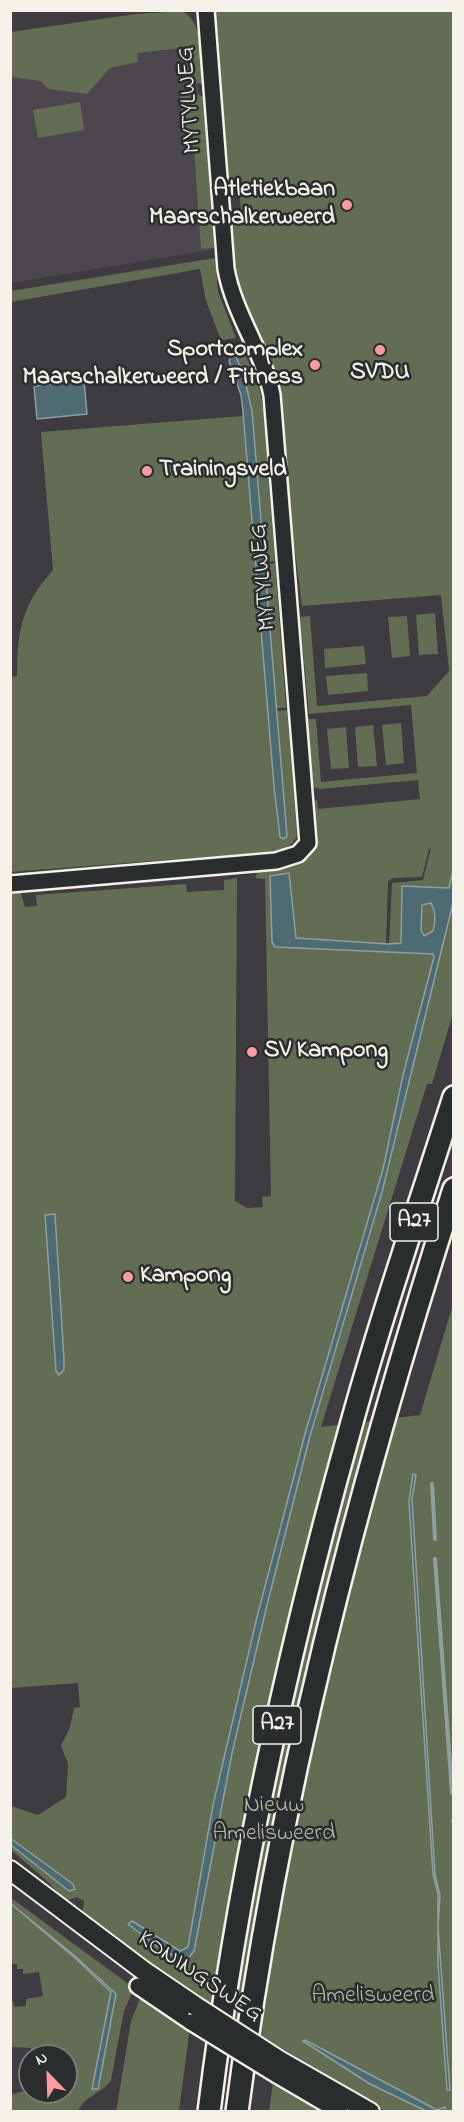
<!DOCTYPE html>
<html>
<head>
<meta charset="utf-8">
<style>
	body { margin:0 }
	#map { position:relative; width:464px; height:2122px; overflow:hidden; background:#3e3c41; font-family:"Indie Flower",sans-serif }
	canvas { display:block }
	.frame { position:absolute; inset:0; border:12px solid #f4f1e8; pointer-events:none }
	.north { position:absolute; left:18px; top:2044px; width:60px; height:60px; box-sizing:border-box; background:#2a2d2e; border:2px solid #7b7b78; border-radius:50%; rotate:337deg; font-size:16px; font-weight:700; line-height:24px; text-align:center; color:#f4f1e8 }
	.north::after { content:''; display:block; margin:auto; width:21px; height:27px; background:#ff9aa2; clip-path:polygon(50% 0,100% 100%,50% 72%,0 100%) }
</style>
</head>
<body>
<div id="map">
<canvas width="464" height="2122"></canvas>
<div class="frame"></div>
<div class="north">N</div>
</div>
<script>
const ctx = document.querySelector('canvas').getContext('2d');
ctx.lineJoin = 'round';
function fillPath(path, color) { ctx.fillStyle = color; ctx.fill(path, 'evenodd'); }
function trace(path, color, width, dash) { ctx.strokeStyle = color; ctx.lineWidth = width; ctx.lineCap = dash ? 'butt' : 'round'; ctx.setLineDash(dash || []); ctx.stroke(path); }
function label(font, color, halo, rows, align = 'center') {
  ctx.font = font + ' "Indie Flower",sans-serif'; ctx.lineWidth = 5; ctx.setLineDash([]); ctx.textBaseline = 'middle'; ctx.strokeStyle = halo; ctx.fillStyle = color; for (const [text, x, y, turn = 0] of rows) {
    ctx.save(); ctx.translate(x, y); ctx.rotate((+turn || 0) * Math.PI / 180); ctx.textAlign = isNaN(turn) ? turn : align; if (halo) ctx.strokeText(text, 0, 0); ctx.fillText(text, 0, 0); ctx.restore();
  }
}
const built = new Path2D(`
	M194,26l17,224 -200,33v-248z`);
const green = new Path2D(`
	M182,11c23,12 18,48 20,72h-10l-7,-4 -4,-31 -44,5 1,9 -28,6 -23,26 -38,-5 -9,-8 -29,-4v-45l125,-18z
	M210,11h243v860l-4,17 -47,-2 -1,57 -12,1 3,-61 31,-3 8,-32 -2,1 -7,28 -30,1 -4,4 -2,62 -90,-6 -7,-65 -19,4 2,65 3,5 158,7 2,3 -32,118 -20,94 -76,260 6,-1 69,-236 71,-289v110l-21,71h-5l-106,343 99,-12 33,-111v807h-68l-199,-121 -104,-73 2,-16 -7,-4 -11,4 -21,-22 -34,-29 -1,-6 23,17 38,22 -60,-45v-32l27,9 28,-18 2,-33 -7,-18 9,-19 4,-19 6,-1 -2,-24 -67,5v-799l10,4 4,14 12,-1 -1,-11 150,-11 1,8 37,-2v-10l13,-2 -2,323 12,7 16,-1 -1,-10 9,-1 -6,-317 -10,-1 4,-8 39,-10 14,-58 5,-2 1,9 102,-10 -2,-19 -98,9 -10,-3 -3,-67h9l5,63 96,-9 -6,-68 -102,9 -9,-97 10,-1 7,90 110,-10 22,-25 -8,-76 -139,11 -25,-195 -41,-109 -12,-88 17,-2 -1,-15 -17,1z
	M188,89l15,8 11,151 -13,1 -8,-115 -8,-1 -5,-38z
	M80,102l4,28 -46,8 -5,-28z
	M215,258l3,34 18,46 -15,2 -15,-39 -6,-32 -189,33v-11z
	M244,351l16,40 3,18 12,152 -10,1 -13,-151 -8,-35 -8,-19 -6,-4z
	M243,416l37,421 4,2 3,-3 -11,-125 11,-1 10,126 -5,8 -12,7 -269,21v-195l6,-1c0,-46 5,-71 36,-106l-12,-138z
	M275,563l11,145h-10l-11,-143z
	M435,613l3,41 -19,1 -3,-40z
	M407,616l3,40 -18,2 -4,-41z
	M364,646l2,18 -41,4 -1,-19z
	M367,673l1,18 -40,4 -2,-19z
	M401,723l3,40 -18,2 -4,-40z
	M373,725l4,41 -19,1 -3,-40z
	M346,727l3,41 -18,1 -4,-40z
	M431,903c5,9 5,18 3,28l-10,5 -3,-6 1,-24z
	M11,1898l119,87 2,8 -8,18 -13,69c-9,14 -27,16 -33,31h-67l-1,-21 2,4 18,-4 36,2v-36h-33l-2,-8 -20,-1v-46h2l1,6 12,-1v-7l17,-3 -4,-24 -16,2v-5h-6v-5h-6v-59l64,53 37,35 -20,96 24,-95 -41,-38 -64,-52z
	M141,1996l49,31 -11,84 -63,1 15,-91z
	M277,2080l50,32h-58l4,-30 3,2z`);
const water = new Path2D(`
	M231,356l5,1 8,19 8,35 35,425 -3,3 -4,-2 -6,-51 -31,-374 -2,-17 -12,-34z
	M84,381l3,33 -50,5 -3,-33z
	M453,871v32l-71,289 -72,244 -43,169 -35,148 -38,198 -6,7 -7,2 -23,-13 -30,-23 4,-3 48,30 8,-4 25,-142 44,-188 48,-183 78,-265 20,-94 31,-118 -1,-3 -158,-7 -3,-5 -2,-66 19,-3 7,65 93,6 12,-1 1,-57 47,2zM431,903c5,9 5,18 2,28l-9,5 -3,-6 1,-25z
	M55,1214l9,145v11l-5,5 -3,-4 -11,-156z
	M413,1474l3,1 -4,24 23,376 5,20 -2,32 12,163h-3l-9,-126v-70l-5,-20 -24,-372z
	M10,1838l63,46 2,5 -6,2 -57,-45z
	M11,1904l64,52 41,38 -18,95h-6l19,-97 -36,-34z
	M305,2040l132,70 8,-3v4h-19l-56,-27 -67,-43z`);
const stream = new Path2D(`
	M432,1484l3,55
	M435,1559l17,234
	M453,1821l1,2`);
const minor = new Path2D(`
	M10,884l266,-23 22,-7 10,-11 -36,-448c-9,-44 -38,-81 -46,-126l-20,-259
	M138,1986l53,36
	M277,2075l63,37`);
const major = new Path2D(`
	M10,1870l134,101 50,34
	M279,2060l91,52`);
const highway = new Path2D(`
	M209,2112c28,-229 78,-457 140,-679 31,-113 69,-224 105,-336
	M237,2112c40,-315 120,-621 217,-923`);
const minorBridge = new Path2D(`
	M191,2022l86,53`);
const majorBridge = new Path2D(`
	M194,2005l85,55`);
const markers = [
	[347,205,6,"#ff9aa2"],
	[380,350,6,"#ff9aa2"],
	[315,365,6,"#ff9aa2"],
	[147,471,6,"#ff9aa2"],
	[252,1052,6,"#ff9aa2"],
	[128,1277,6,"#ff9aa2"]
];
const shields = [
	[414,1222,48],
	[277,1725,48]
];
const shieldNames = [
	["A27",414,1222],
	["A27",277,1725]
];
const streetNames = [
	["MYTYLWEG",191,100,-94],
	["MYTYLWEG",265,577,-95],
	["KONINGSWEG",199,1978,34]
];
const poiNames = [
	["Atletiekbaan",335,191,"right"],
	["Maarschalkerweerd",335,219,"right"],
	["Sportcomplex",303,351,"right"],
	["Maarschalkerweerd / Fitness",303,379,"right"],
	["SVDU",380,374,"center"],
	["Trainingsveld",159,471],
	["SV Kampong",264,1052],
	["Kampong",140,1277]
];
const parkNames = [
	["Nieuw",274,1807],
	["Amelisweerd",274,1835],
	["Amelisweerd",373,1997]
];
fillPath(built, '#4c464e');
fillPath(green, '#636d54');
fillPath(water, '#4e6a72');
trace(water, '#90a0a1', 1.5);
trace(stream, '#90a0a1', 4);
trace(minor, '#f4f1e8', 20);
trace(major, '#f4f1e8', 22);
trace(highway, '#f4f1e8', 26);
trace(minor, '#2a2d2e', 15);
trace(major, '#2a2d2e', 18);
trace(highway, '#2a2d2e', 21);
trace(minorBridge, '#f4f1e8', 20, []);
trace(majorBridge, '#f4f1e8', 22, []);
trace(minorBridge, '#2a2d2e', 15);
trace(majorBridge, '#2a2d2e', 18);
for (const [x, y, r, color] of markers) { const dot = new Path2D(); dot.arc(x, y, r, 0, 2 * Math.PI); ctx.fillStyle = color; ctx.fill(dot); trace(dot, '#2a2d2e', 2); }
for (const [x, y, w] of shields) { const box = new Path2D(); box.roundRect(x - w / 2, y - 19, w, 38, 4.5); ctx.fillStyle = '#2a2d2e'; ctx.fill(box); trace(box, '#f4f1e8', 1.5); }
label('bold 22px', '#f4f1e8', null, shieldNames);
label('24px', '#f4f1e8', '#2a2d2e', streetNames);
label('bold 24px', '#f4f1e8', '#2a2d2e', poiNames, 'left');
label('24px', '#b3b6a5', '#2a2d2e', parkNames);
</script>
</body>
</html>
